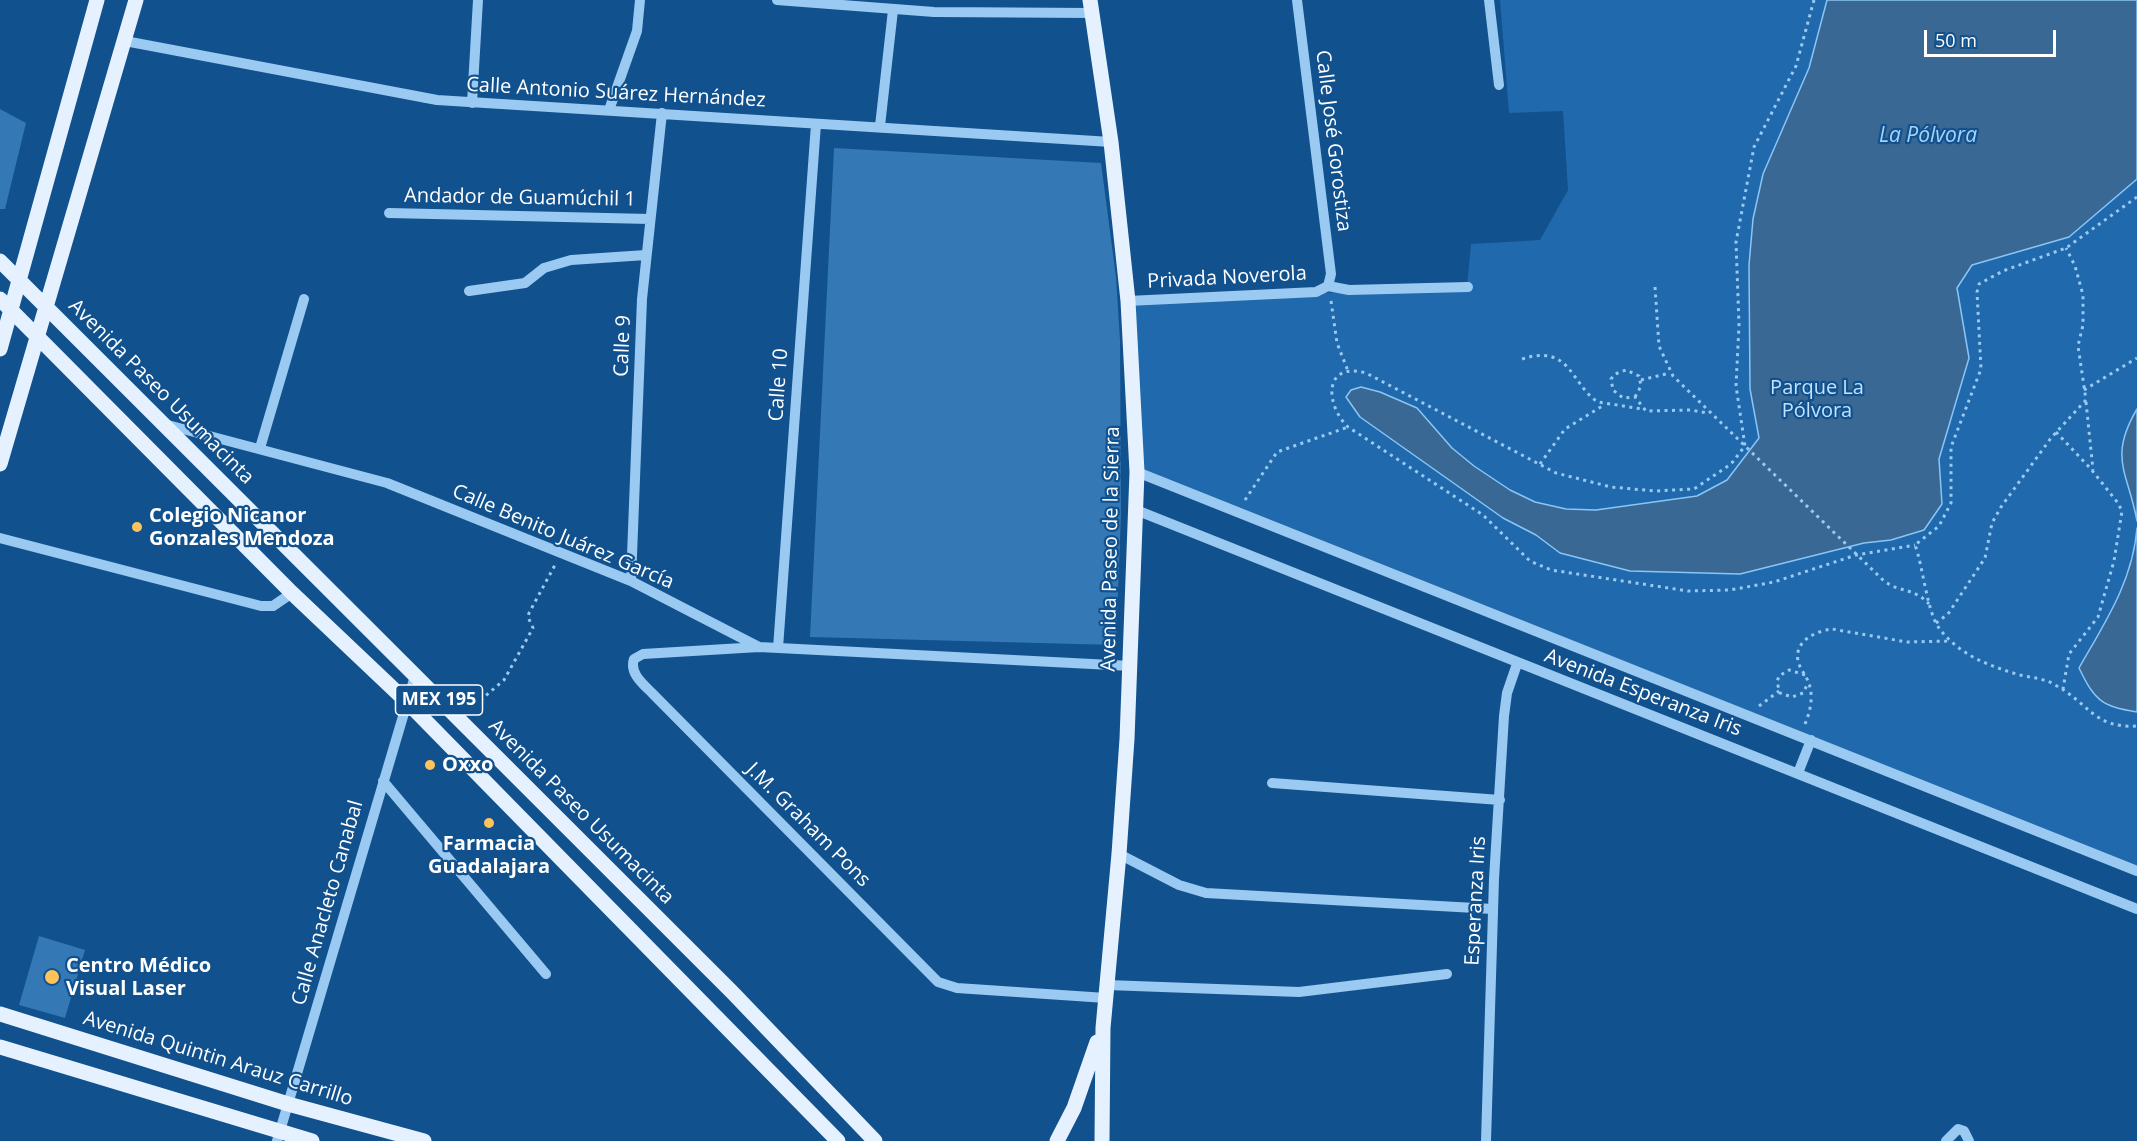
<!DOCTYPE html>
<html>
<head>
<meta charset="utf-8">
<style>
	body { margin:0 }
	#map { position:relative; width:2137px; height:1141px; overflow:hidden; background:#11518e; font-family:"Open Sans",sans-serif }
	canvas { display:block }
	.scale { position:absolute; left:1924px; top:30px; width:132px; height:27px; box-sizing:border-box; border:3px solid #fff; border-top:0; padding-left:8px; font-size:18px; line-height:21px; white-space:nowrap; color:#fff; -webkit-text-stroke:4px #11518e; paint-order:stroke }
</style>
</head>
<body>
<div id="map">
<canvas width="2137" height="1141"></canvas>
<div class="scale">50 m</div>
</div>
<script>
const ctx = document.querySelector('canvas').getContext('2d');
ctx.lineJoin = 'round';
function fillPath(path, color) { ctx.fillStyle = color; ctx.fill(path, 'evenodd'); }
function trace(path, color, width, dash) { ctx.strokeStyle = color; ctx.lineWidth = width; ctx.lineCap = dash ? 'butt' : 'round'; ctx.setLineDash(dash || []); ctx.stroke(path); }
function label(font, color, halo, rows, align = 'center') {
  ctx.font = font + ' "Open Sans",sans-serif'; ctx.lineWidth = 4.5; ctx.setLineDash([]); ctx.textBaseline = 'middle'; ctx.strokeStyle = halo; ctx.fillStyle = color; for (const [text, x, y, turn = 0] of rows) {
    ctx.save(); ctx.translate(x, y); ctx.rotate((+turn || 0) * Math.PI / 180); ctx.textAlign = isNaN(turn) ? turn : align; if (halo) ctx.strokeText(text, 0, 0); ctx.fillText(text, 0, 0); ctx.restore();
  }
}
const green = new Path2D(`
	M1500,0h637v871l-1000,-399 -9,-171 339,-14 4,-43 69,-4 28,-50 -5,-79 -54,2z`);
const water = new Path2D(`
	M1827,0h310v179l-68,58 -97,28 -15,23 12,70 -30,101 3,45 -18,26 -33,10 -27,3 -124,31 -110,-3 -70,-18 -24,-18 -33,-17 -143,-101 -14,-20 5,-7 10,-3 19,5 37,16 35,40 22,18 36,24 25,12 31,7 30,1 101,-14 30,-16 32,-42 -9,-49 -1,-124 4,-46 10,-45 46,-106z
	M2137,409v112c-9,-49 -29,-63 0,-112z
	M2137,528v184c-36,-6 -42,-11 -58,-44 25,-44 54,-87 58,-140z`);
const building = new Path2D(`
	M0,109l26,14 -21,86h-5z
	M834,148l267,15 15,114 4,63 1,174 -5,131 -306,-8z
	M39,936l46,14 -20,68 -46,-13z`);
const path = new Path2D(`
	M1814,0l-18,66 -42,81 -18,95 3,83 -3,61 9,60 -14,18 -37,25 -39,2 -44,-4 -55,-14 -190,-100c-43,-12 -41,32 -18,54l135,88 47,46 21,9 137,21 42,-1 44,-8 82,-27 59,-10
	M2137,197l-71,51 -63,23 -24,13 -2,8 4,77 -30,78v56l-12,23 -24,19c8,21 12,67 24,83 20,27 50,38 81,47 12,3 24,3 35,10 33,17 39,44 82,41
	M1655,287l4,59 14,30 211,205c16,12 29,6 45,23
	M1331,301l6,42 11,28
	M1522,359c49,-16 49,26 76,43l44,7
	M1641,380l29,-7
	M2084,390l53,-32
	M1635,397l6,-11 -2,-10 -13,-6 -11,4 -4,5 2,11 10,8 12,-1 11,14 45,-1 16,3
	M2086,402l7,68
	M2056,432l35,37 27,34 4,8 -8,50 -16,56 -29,37 -6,35
	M1540,464l25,-35 39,-24
	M1245,500l32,-48 71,-25
	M1936,623l12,-9 37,-56 7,-35 9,-16 50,-69 35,-38 -8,-54 5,-21v-30l-8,-29 -9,-18
	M1805,675l-16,-5 -10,6 -2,6 3,11 12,4 11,-4 5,-10
	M1759,706l20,-15
	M469,710l35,-30 29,-52 -5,-11 1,-4 26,-48
	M1805,724c5,-12 8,-25 5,-37 -2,-10 -10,-17 -12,-26 -4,-21 19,-30 34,-32l75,13 44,-1`);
const minor = new Path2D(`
	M777,0l157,12 158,1
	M1297,0l34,274 -3,12
	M1489,0l10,85
	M125,41l312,59 674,42
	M472,103l6,-103
	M609,110l28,-79 3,-31
	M880,126l13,-116
	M389,213l261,6
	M1328,286l21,4 119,-3
	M469,291l56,-8 19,-15 27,-8 75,-5
	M1128,301l188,-9 12,-6
	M164,424l223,59 244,98 128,66 372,19
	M260,448l44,-149
	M1137,472l1000,399
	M1136,510c333,135 668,265 1001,399
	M0,538l261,68h12l19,-13
	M631,581l11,-282 20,-186
	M759,647l-116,7 -9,5c-5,14 9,25 18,34l286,289 19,6 149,10
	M778,648l38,-524
	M1798,773l13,-33
	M383,781l163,193
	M1272,783l228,17
	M1119,854l60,31 27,8 287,16
	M1107,985l192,7 148,-18
	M277,1141l138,-465
	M1486,1141l8,-262 10,-163 3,-23 10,-29
	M1946,1141l12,-12 6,2 5,10`);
const major = new Path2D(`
	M1090,0l21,142 17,159 9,171 -10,267 -8,115 -16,174 -1,113
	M0,261l732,731 143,149
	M0,299l292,294 114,108 432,440
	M0,349l97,-349
	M0,464l136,-464
	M0,1014l288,90 136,37
	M0,1047l312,94
	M1057,1141l17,-33 23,-66`);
const markers = [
	[137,527,6,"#ffc35b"],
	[430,765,6,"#ffc35b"],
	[489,823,6,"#ffc35b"],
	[52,977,8,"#ffc35b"]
];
const shields = [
	[439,700,87]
];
const shieldNames = [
	["MEX 195",439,700]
];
const streetNames = [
	["Calle Antonio Suárez Hernández",616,93,3],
	["Calle José Gorostiza",1333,141,83],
	["Andador de Guamúchil 1",520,198,1],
	["Privada Noverola",1227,278,-3],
	["Calle 9",623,346,-88],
	["Calle 10",779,385,-86],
	["Avenida Paseo Usumacinta",161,392,45],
	["Calle Benito Juárez García",563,537,23],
	["Avenida Paseo de la Sierra",1111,549,-89],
	["Avenida Esperanza Iris",1643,693,21],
	["Avenida Paseo Usumacinta",581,812,45],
	["J.M. Graham Pons",808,825,45],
	["Esperanza Iris",1476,901,-87],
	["Calle Anacleto Canabal",328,903,-74],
	["Avenida Quintin Arauz Carrillo",218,1059,17]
];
const parkNames = [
	["Parque La",1817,388],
	["Pólvora",1817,411]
];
const poiNames = [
	["Colegio Nicanor",149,516],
	["Gonzales Mendoza",149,539],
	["Oxxo",442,765],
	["Farmacia",489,844,"center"],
	["Guadalajara",489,867,"center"],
	["Centro Médico",66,966],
	["Visual Laser",66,989]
];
const waterNames = [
	["La Pólvora",1928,136]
];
fillPath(green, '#1f69ac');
fillPath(water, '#396895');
trace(water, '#8bc5f6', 1.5);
fillPath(building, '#3478b6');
trace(path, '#9ac9f2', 3, [3, 4.5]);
trace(minor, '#9ac9f2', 10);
trace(major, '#e5f1ff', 15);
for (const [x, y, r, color] of markers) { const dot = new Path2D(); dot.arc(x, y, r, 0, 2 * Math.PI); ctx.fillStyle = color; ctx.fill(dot); trace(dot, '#11518e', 2); }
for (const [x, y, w] of shields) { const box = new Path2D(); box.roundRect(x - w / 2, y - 15, w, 30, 4.5); ctx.fillStyle = '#11518e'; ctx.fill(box); trace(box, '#fff', 1.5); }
label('bold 18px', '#fff', null, shieldNames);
label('20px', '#fff', '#11518e', streetNames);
label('20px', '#c1e1fd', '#11518e', parkNames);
label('bold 20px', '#fff', '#11518e', poiNames, 'left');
label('italic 21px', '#a6d2f9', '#11518e', waterNames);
</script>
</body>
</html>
